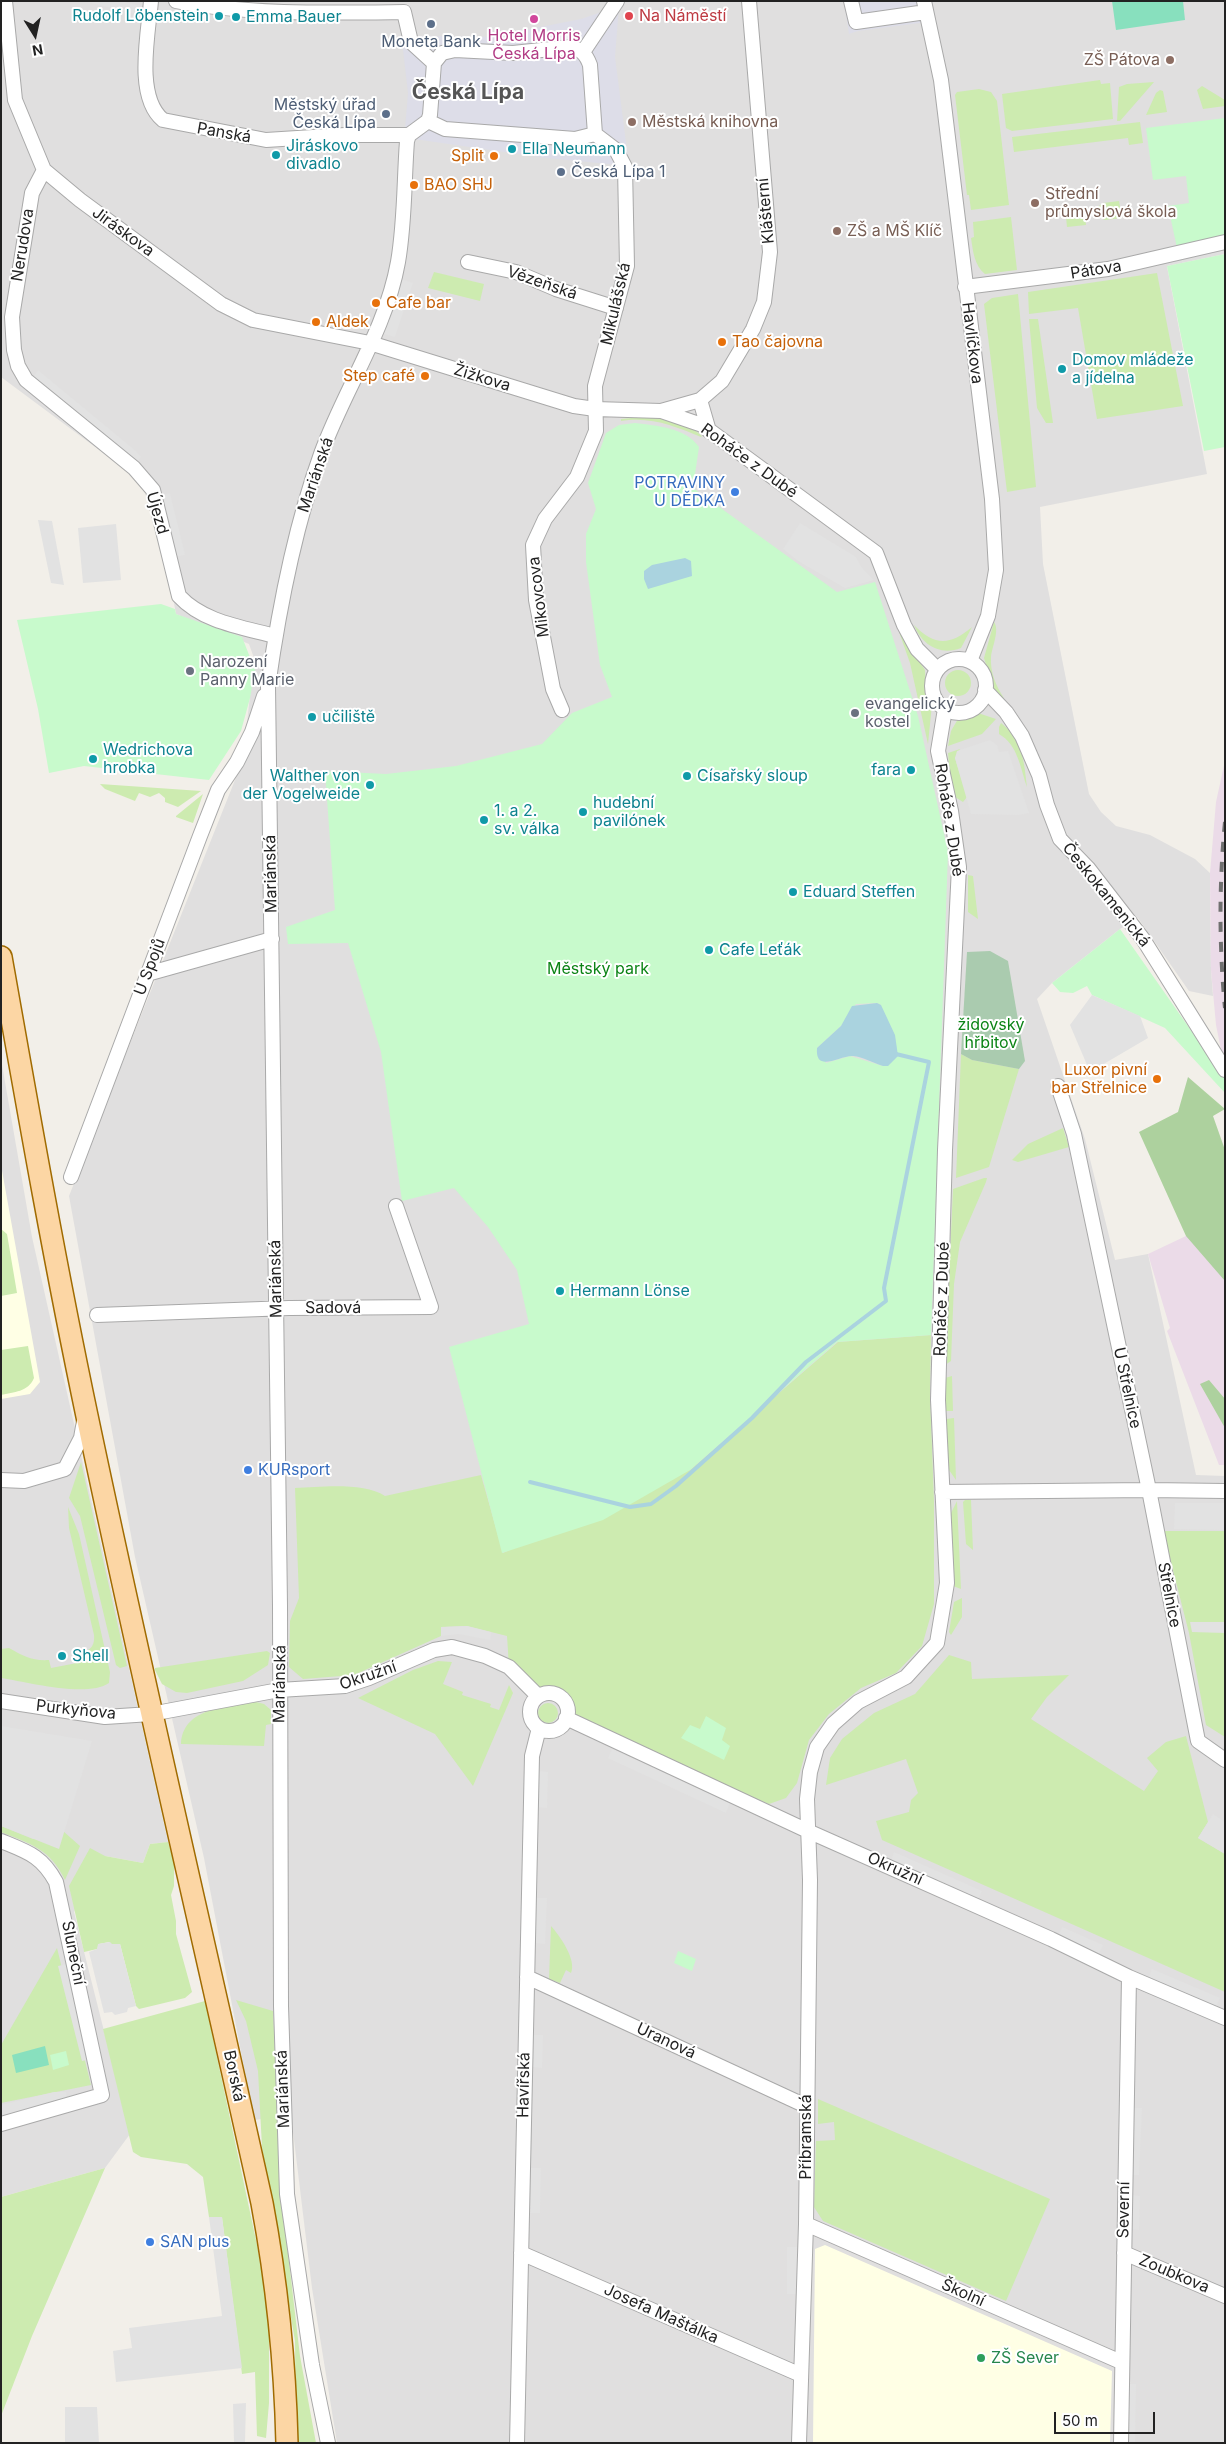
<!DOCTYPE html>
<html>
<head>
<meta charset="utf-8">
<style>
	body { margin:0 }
	#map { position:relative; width:1226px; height:2444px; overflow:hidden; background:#f2efe9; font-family:Inter,sans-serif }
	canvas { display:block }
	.frame { position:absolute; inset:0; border:2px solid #222; pointer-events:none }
	.north { position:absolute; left:10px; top:10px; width:50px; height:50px; -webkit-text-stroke:4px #fff; paint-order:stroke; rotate:170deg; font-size:14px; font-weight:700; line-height:20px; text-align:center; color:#222 }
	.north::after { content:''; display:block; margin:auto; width:18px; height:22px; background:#222; clip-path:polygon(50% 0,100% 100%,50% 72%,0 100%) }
	.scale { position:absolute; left:1054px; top:2412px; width:101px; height:22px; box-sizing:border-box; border:2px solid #222; border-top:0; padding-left:6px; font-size:15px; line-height:18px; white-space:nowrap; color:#222; -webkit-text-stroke:4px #fff; paint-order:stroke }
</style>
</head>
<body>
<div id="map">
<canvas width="1226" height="2444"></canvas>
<div class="frame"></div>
<div class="north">N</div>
<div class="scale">50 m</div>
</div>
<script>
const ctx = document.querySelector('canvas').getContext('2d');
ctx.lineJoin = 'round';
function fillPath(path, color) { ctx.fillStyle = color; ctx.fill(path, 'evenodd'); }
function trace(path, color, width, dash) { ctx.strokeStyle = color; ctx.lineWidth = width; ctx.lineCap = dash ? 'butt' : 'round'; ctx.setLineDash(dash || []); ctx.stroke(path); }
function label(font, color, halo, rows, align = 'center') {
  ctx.font = font + ' Inter,sans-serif'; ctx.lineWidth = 4; ctx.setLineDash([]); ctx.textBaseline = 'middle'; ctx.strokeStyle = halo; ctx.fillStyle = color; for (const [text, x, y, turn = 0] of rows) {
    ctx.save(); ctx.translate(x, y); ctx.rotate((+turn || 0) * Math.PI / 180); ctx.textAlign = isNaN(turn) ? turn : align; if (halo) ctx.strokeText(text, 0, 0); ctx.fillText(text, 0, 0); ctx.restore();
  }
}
const residential = new Path2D(`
	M1,1h1224v253l-58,12 40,208 -167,33 3,57 46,230 12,18 15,14 34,9 45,24 15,14 1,97 2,26 -24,-5 -51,-73 -18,11 -68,54 -15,16 48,140 30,121 33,-6 48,221 29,1v967h-888l-25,-155 -21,-173 -37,5 -50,-262 -69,-301 -66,-361 174,-436 11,-102 -5,-14 -73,-30 -23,-124 -152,-113z
	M1,1059l31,178 136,605 -18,2 -7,19 -38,-7 -31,56 56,222 -25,34 -104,29z`);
const industrial = new Path2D(`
	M1225,761v308l-9,-44 -5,-55 -1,-97 6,-71z
	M1225,1227v238h-6l-52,-134 3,-3 -22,-74 38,-18z`);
const education = new Path2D(`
	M1,1165l39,217 -10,12 -29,5z
	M825,2245l287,126 -2,72h-297l2,-194z`);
const grass = new Path2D(`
	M1100,80l1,4 9,-1 3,36 -101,12 -6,-3 -4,-34z
	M1154,82l-34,39h-3l2,-34 8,-3z
	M1202,86l23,14v6l-22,3 -6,-19z
	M979,89l12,3 6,9 12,104 -38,5 -2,-15h-2l-12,-100 2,-3z
	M1160,90l3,1 4,21 -21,3 10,-22z
	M1140,122l3,21 -14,2 -1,-7 -114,14 -2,-15z
	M1119,201l3,17 -17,2 -8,-4 -1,-8 7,-5z
	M1065,207h14l6,8 1,10 -19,2z
	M1011,217l6,53 -32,4c-11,-9 -12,-23 -14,-36l3,-1 -1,-15z
	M434,272l50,12 -4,17 -52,-13z
	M1157,273l26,133 -86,13 -19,-111 -49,6 -1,-22z
	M1018,294l18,193 -29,5 -23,-188 8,-6z
	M1029,319h9l15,104h-7l-9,-15z
	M653,416l39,12 10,8 -1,1c-26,-11 -51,-21 -80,-16v-2z
	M994,622c6,8 -2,25 -3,35 -1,15 5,29 13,41l-10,-7 -10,-33z
	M914,625c20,21 36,21 58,2l-11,21c-21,8 -39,-3 -47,-23z
	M899,632l26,38 1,18 6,16 -4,40 -18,-81z
	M945 683a13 13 0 1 1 26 0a13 13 0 1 1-26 0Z
	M978,713l18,6 -14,15 -34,12 3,-15 7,-12z
	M1001,723c22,17 23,39 26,64 -7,-20 -9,-42 -28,-53v-7z
	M960,749l-5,9 12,39 -4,5 -8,-5 -5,-22 -2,-22z
	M100,784l101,7 -23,16 -13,-5v-4l-6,-5 -9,4 -11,-4 -4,8 -30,-12z
	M203,794l-10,29 -17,-6v-1z
	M968,875l5,1 5,43 -10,-7z
	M961,1054l11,6 47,9 -30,98 -33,11z
	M1063,1128l6,19 -51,15 -6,-2 16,-16z
	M984,1178h3l-1,4 -26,60 -6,42 -3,77 -6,4 8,-176z
	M1,1229l6,5 10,59 -16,3z
	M931,1335l-1,60 4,106v103l-12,42 -26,27 -35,15 -32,26 -20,26 -12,43 -11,15 -17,6 -203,-86c1,-20 -8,-26 -28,-22l-29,-29 -2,-31 -40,-10 -25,1 -1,9 -87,39 -51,4 -14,-12 1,-46 9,-23 -4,-110c26,-1 69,-6 90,8l96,-21 22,78 187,-83 148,-128z
	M28,1346l6,32c-6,14 -20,14 -33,17v-45z
	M952,1376l1,35h-8v-33z
	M954,1418l2,62 -9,-13 -1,-48z
	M81,1462l46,204 -7,2 -4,-3 -36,-149 -11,-18z
	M965,1500h6l2,50 -7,-6 -3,-42z
	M957,1501l4,88 -8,-3 -3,-71z
	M68,1507l11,27 31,138 -1,11c-22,15 -82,-1 -108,-5v-29l8,-1c14,8 23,13 40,12l2,8 26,-5 -2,-8c13,-4 20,-6 19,-20l-25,-107z
	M1163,1531h62v206l-19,-12 -17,-92z
	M962,1598v19l-11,18 -2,-3 5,-30z
	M267,1651l3,2 -2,12 -25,16 -56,12 -11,-1 -14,-8 -7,-14v-2z
	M949,1655l22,7 1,17 97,-4 -22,22 -16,22 113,72 14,-20 -11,-13 19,-16 20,-6 22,86 -10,16 27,16v138l-343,-152 -6,-19 33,-9 2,-12 7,-7 -12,-34 -80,26 4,-27 12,-19 32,-26 41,-19z
	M438,1661l14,1 -9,22 20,8 -1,3 29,9 -1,3 9,3 10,-25 4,8 -40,93 -38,-52 -77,-36 55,-28z
	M256,1702l8,2 7,6v14l-5,1 -2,21 -83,-2c2,-37 46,-37 75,-42z
	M538 1713a10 10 0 1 1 20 0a10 10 0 1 1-20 0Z
	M1,1826l32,13 30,-8 17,15 -15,34c-15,-31 -34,-36 -64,-48z
	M168,1842l6,20v24l-3,9 5,26v13l16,58 -7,6 -46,11 -3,-3 -16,-62h-9l-2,-2 -10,2 -2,5 -13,3 -15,-66 21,-38 15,8 38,7 7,-19z
	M551,1926c9,10 26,34 20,47l-5,-3 -6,13 -11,-4z
	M57,1948l34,137 -90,18v-58z
	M236,2000l37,11 9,191 18,154 16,87h-20l-1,-102 -33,-194 -4,-76 -12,-50z
	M205,2001l52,244 12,70v88l-3,35 -9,-2 -2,-64 -13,2 -20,-156 -13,-1 -6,-40 -16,-13 -46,-7 -8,-5 -30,-123z
	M818,2099l232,100 -44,102 -183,-80 -9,-14 2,-66 19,-1 -1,-18 -16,2z
	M105,2168l-73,168 -31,80v-219z`);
const forest = new Path2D(`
	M1188,1077l37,32 -12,7 12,34v131l-39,-45 -47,-104 39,-20z
	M1209,1380l16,19v29l-25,-44z`);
const cemetery = new Path2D(`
	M990,951l18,10 17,100 -6,8 -47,-9 -11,-6 6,-102z`);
const park = new Path2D(`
	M1225,118v119l-48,11 -9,-42 21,-3 -3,-27 -33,4 -7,-52z
	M1225,254v193l-21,4 -37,-185z
	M635,423c22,3 50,4 64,24l-6,41 144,104 38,-10 43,134 30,136 -17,483 -94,7 -147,128 -87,50 -101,33 -53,-206 80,-23 -12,-54 -29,-43 -34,-39 -52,13 -21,-149 -33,-109 -60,1 -2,-17 49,-17 -10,-139 61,3 70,-8 86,-22 30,-31 40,-16 -12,-32 -14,-103v-28l10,-25 -8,-26 18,-50 13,-8zM877,1003l4,2 2,61 -33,-10 -24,7 -9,-15 24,-22 15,-22z
	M161,604l14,5 1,5 66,23 13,33 -5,28 -9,33 -32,49 -125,-14 -35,7 -11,-64 -21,-89z
	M1120,929l105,150v14l-60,-65 -73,-33 -5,-9 -14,7 -13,-1 -8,-9z
	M706,1716l20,12 -4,12 8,6 -6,14 -43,-22 9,-13 10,4z
	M678,1951l18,8 -4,12 -18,-8z
	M66,2051l3,14 -16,5 -3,-15z`);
const pitch = new Path2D(`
	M1112,1h71l2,19 -69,10z
	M45,2046l4,19 -33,8 -4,-18z`);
const parking = new Path2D(`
	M84,1h36l21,5 3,10z
	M401,279l12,4 -18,54 -11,-3z
	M38,370l98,81 5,6 -6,7 -103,-85z
	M170,493l15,62 -11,2 -15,-61z
	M38,520l14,1 12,64 -13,-2z
	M800,523l56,34 6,11 12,12 -29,8 -47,-27 -15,-12z
	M116,524l5,56 -38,3 -5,-55z
	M990,740l7,5 2,7 9,-1 21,62 -10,2 -48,-1 -16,-56 2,-7z
	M1092,995l48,21 8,22 -58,34 -20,-47z
	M1175,1503h50v27l-51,-1z
	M1190,1622h35v11l-33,-1z
	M467,1626l24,6 -1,8 -31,-6 -18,2v-9z
	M1,1726l91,15 -33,108 -58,-23z
	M612,1749l118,54 -4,10 -118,-55z
	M539,1771l9,1 -1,36 -10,-1z
	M1213,1814l12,8v32l-27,-16z
	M894,1852l88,39 -4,9 -87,-39z
	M536,1898h11l-2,46 -10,-1z
	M1062,1927l41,18 -5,10 -40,-18z
	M110,1942l2,2h8l16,62 -8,2 -1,4 -12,3 -3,-3 -8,1 -15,-61 8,-3 1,-5z
	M67,1964l24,95 -9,2 -24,-95z
	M1152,1969l68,29 -4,9 -67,-30z
	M533,2035h10l-1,33 -9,-1z
	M54,2092h12l1,6 -66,18v-11z
	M1132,2108h10l-3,67h-9z
	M531,2168h10l-1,45h-10z
	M1130,2195l10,1 -1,34 -10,-1z
	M209,2217h13l20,151 -126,14 -3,-31 19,-3 -3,-20 93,-12z
	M787,2247h10l-1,47h-9z
	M1127,2384h9l-1,59h-10z
	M246,2403l-1,39h-11l-1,-38z
	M65,2407h32l2,36h-34z`);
const plaza = new Path2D(`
	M844,1h88l3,20 -77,10 -9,3z
	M619,6l-4,51 14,109 -83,-8 -132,-19 -9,-10 3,-36 -8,-70 17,13 87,1 6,-4 71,-14z`);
const water = new Path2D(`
	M685,558l6,3 1,15 -44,13 -4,-10v-8l8,-6z
	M877,1003l4,2 14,30 3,21 -10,10h-5c-10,-3 -20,-9 -30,-10 -13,-1 -38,18 -36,-8l24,-22 11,-20z`);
const stream = new Path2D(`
	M530,1482l100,25 21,-3 25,-18 76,-68 54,-56 80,-61 -2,-13 45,-226 -33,-8`);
const street = new Path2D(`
	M5,1l10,99 29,70 36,30 141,104 32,16 117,23 204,63 21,3 66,2 41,14 174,128 28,72 13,24 20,20
	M151,1c-3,34 -16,96 12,119l103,20 79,-5h64
	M176,1c74,14 153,12 228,11l7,30 23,21
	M851,1l5,21 70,-10
	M924,1l17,79 51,419 4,71 -8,46 -18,45
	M583,52l34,-51
	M409,135l19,-14 2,-6 4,-52 8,-10 13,-3 58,3 57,-6c11,2 16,7 20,18l5,69 -20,5 -130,-10 -17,-8
	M44,170l-12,23 -20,124 2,33 4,16 8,14 108,88 19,22 26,106c24,26 62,31 96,40
	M468,262l48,10 40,17 60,19
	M965,287l143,-18 117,-27
	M700,400l9,31
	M661,411l39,-11 22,-19 31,-52 11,-27 6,-50 -21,-251
	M932 686a27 27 0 1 1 54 0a27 27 0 1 1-54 0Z
	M985,690l21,22 16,24 17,39 8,30 13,34 28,29 55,71 82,131
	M562,710l-9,-21 -17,-89 -3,-55 12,-26 32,-42 19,-46 -1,-45 32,-120 -2,-99 -9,-17 -21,-16
	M147,974l125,-35
	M71,1177l129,-341 18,-46 19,-28 15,-30 12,-36
	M97,1315l192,-7 142,-1 -35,-101
	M1,1480l23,1 41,-12 16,-31 3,-17
	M1225,1491l-76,-1 49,251 27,19
	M942,1492l207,-2 -75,-356 -16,-48
	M530 1712a19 19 0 1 1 38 0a19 19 0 1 1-38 0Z
	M1,1701l104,16 46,-3 128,-24 66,-4 24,-8 65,-28 18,-3 33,9 24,11 29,29
	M566,1718l244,114 241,107 78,38 96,41
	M1,1841c27,11 41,15 55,41l46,213 -101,29
	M527,1977l279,129
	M806,2224l315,138
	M521,2253l280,122
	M1124,2253l101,43
	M328,2443l-16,-78 -25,-171 -6,-188 -1,-401 -12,-919c11,-78 26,-157 53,-232 23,-64 65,-124 77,-192 7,-40 6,-82 9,-121l2,-6
	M517,2443l15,-687 7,-28
	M799,2443l7,-219 4,-344 -3,-81 3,-27 7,-25 16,-23 25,-22 48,-25 31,-34 10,-60 -9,-183 7,-250 14,-283 -8,-56 -13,-60 7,-42
	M1121,2443l8,-466`);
const primary = new Path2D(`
	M1,957c27,153 54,307 86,459 55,263 117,525 175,787 15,80 23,159 25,240`);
const rail = new Path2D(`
	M1225,822c-6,61 -6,124 0,186`);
const markers = [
	[219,16,5,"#0f9aa8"],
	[629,16,5,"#e0444e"],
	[236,17,5,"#0f9aa8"],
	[534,19,5,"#d1479c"],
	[431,24,5,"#5c6f8a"],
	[1170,60,5,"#8d6e63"],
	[386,114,5,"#5c6f8a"],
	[632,122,5,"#8d6e63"],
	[512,149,5,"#0f9aa8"],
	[276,155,5,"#0f9aa8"],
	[494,156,5,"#e8710a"],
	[561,172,5,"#5c6f8a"],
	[414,185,5,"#e8710a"],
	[1035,203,5,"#8d6e63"],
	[837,231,5,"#8d6e63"],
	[376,303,5,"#e8710a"],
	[316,322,5,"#e8710a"],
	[722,342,5,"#e8710a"],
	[1062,369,5,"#0f9aa8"],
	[425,376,5,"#e8710a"],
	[735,492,5,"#3f7fe0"],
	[190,671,5,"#6b7280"],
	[855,713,5,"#6b7280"],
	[312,717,5,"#0f9aa8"],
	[93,759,5,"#0f9aa8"],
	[911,770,5,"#0f9aa8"],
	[687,776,5,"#0f9aa8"],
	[370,785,5,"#0f9aa8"],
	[583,812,5,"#0f9aa8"],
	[484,820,5,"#0f9aa8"],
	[793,892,5,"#0f9aa8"],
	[709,950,5,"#0f9aa8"],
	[1157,1079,5,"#e8710a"],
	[560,1291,5,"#0f9aa8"],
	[248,1470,5,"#3f7fe0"],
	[62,1656,5,"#0f9aa8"],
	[150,2242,5,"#3f7fe0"],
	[981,2358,5,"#2e9e5b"]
];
const cultureNames = [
	["Rudolf Löbenstein",209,16,"right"],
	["Emma Bauer",246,17],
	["Jiráskovo",286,146],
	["divadlo",286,164],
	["Ella Neumann",522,149],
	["Domov mládeže",1072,360],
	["a jídelna",1072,378],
	["učiliště",322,717],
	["Wedrichova",103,750],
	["hrobka",103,768],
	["fara",901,770,"right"],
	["Walther von",360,776,"right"],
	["der Vogelweide",360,794,"right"],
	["Císařský sloup",697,776],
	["hudební",593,803],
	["pavilónek",593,821],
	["1. a 2.",494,811],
	["sv. válka",494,829],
	["Eduard Steffen",803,892],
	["Cafe Leťák",719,950],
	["Hermann Lönse",570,1291],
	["Shell",72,1656]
];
const healthNames = [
	["Na Náměstí",639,16]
];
const hotelNames = [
	["Hotel Morris",534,36],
	["Česká Lípa",534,54]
];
const serviceNames = [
	["Moneta Bank",431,42],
	["Městský úřad",376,105,"right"],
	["Česká Lípa",376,123,"right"],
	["Česká Lípa 1",571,172,"left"]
];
const educationNames = [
	["ZŠ Pátova",1160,60,"right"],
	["Městská knihovna",642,122],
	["Střední",1045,194],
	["průmyslová škola",1045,212],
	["ZŠ a MŠ Klíč",847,231]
];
const streetNames = [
	["Panská",224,133,10],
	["Klášterní",766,211,-95],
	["Jiráskova",123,232,36],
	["Nerudova",23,245,-81],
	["Pátova",1096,270,-9],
	["Vězeňská",542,283,19],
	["Mikulášská",616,304,-77],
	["Havlíčkova",972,343,83],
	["Žižkova",482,378,17],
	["Roháče z Dubé",749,461,36],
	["Mariánská",316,475,-71],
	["Újezd",157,513,74],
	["Mikovcova",539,597,-97],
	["Roháče z Dubé",949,820,81],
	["Mariánská",271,874,-91],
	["Českokamenická",1106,895,51],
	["U Spojů",150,967,-69],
	["Mariánská",276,1279,-91],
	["Roháče z Dubé",942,1299,-88],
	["Sadová",333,1308],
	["U Střelnice",1127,1388,78],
	["Střelnice",1169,1595,79],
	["Okružní",368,1676,-19],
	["Mariánská",280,1684,-89],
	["Purkyňova",76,1710,6],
	["Okružní",895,1869,24],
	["Sluneční",73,1953,79],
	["Uranová",666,2041,25],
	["Borská",234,2076,78],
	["Havířská",524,2085,-89],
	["Mariánská",283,2089,-92],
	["Příbramská",806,2137,-90],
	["Severní",1124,2210,-89],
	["Zoubkova",1174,2274,23],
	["Školní",963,2293,24],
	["Josefa Maštálka",661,2314,24]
];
const foodNames = [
	["Split",484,156,"right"],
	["BAO SHJ",424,185],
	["Cafe bar",386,303],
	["Aldek",326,322],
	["Tao čajovna",732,342],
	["Step café",415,376,"right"],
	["Luxor pivní",1147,1070,"right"],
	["bar Střelnice",1147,1088,"right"]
];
const shopNames = [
	["POTRAVINY",725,483,"right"],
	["U DĚDKA",725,501,"right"],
	["KURsport",258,1470],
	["SAN plus",160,2242]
];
const worshipNames = [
	["Narození",200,662],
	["Panny Marie",200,680],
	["evangelický",865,704],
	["kostel",865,722]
];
const parkNames = [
	["Městský park",598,969],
	["židovský",991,1025],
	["hřbitov",991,1043]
];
const leisureNames = [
	["ZŠ Sever",991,2358]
];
const districtNames = [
	["Česká Lípa",468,93]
];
fillPath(residential, '#e0dfdf');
fillPath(industrial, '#ebdbe8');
fillPath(education, '#ffffe5');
fillPath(grass, '#cdebb0');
fillPath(forest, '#add19e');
fillPath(cemetery, '#aacbaf');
fillPath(park, '#c8facc');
fillPath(pitch, '#88e0be');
fillPath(parking, '#e2e2e2');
fillPath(plaza, '#dddde8');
fillPath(water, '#aad3df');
trace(stream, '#aad3df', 4);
trace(street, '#a9a9a9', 16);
trace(primary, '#a06b00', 24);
trace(street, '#fff', 14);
trace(primary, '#fcd6a4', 21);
trace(rail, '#707070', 4, [10, 10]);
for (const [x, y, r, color] of markers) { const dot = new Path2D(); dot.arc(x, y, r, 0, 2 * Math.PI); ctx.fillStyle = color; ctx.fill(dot); trace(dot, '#fff', 2); }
label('16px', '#0d838f', '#fff', cultureNames, 'left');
label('16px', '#be3a42', '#fff', healthNames, 'left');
label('16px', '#b23c85', '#fff', hotelNames);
label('16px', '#4e5e75', '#fff', serviceNames);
label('16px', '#785e54', '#fff', educationNames, 'left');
label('16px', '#222', '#fff', streetNames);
label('16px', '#c56008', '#fff', foodNames, 'left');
label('16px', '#366cbe', '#fff', shopNames, 'left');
label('16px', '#5b616d', '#fff', worshipNames, 'left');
label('16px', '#0c8416', '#fff', parkNames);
label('16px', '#27864d', '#fff', leisureNames, 'left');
label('bold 21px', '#555', '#fff', districtNames);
</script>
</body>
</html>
